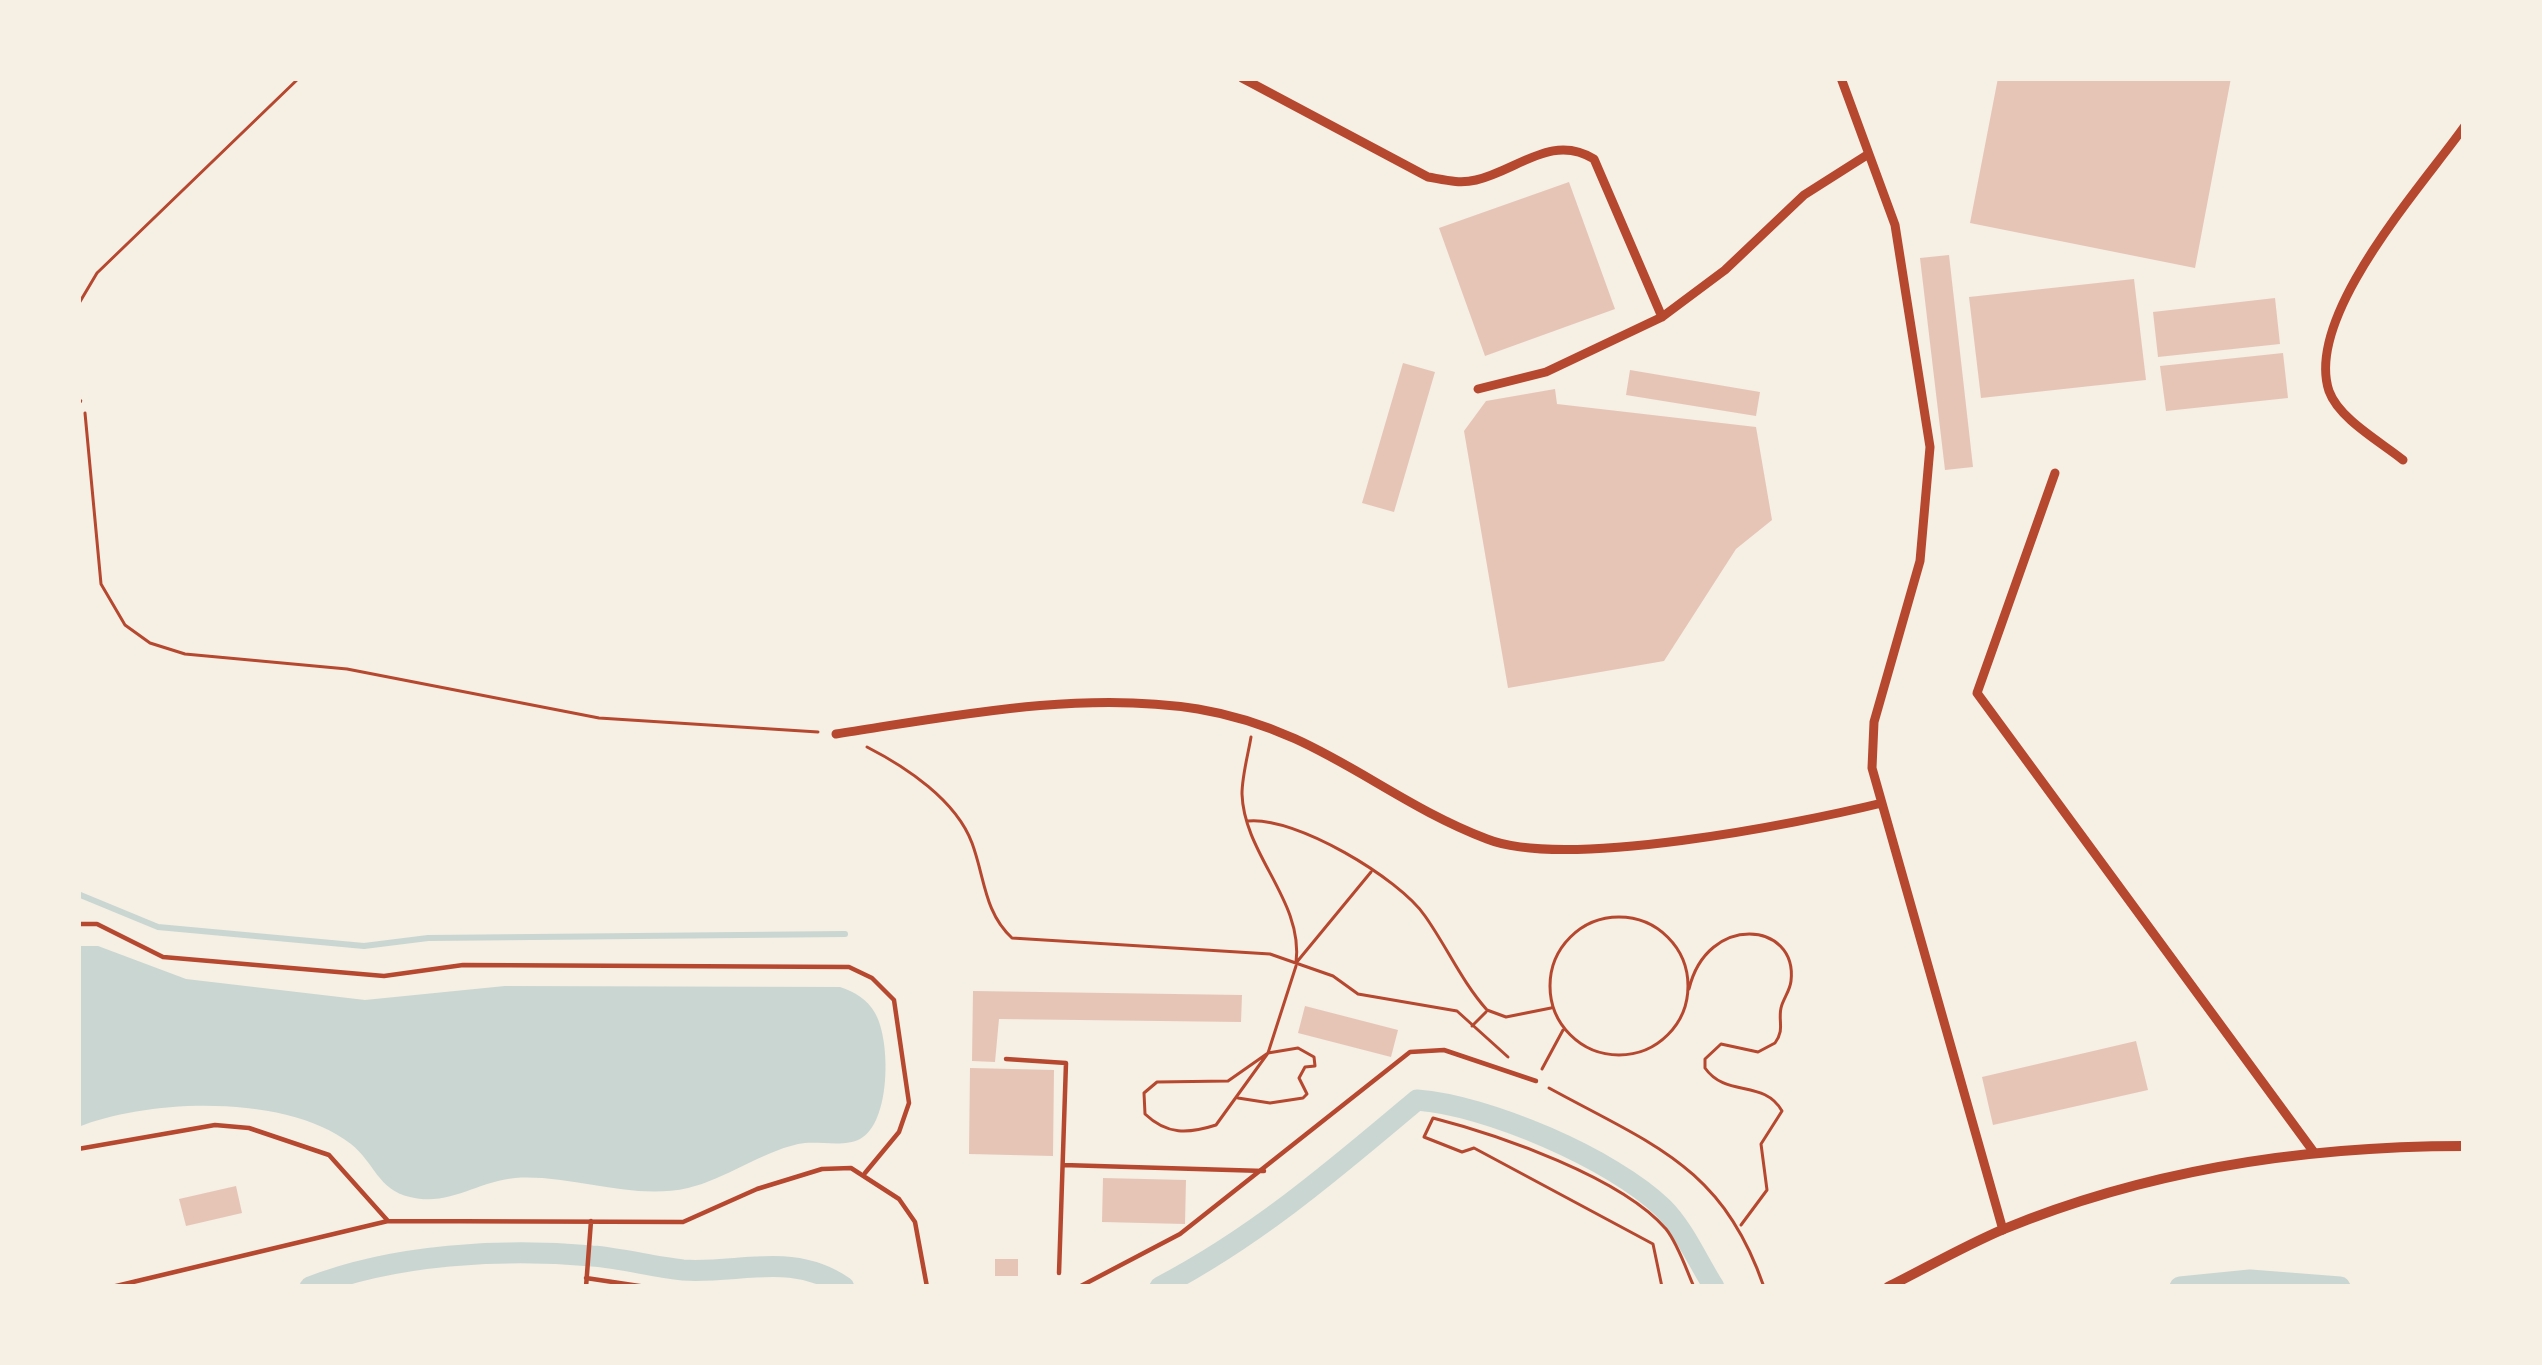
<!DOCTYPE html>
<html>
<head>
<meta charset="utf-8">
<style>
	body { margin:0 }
	#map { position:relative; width:2542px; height:1365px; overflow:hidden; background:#f6efe4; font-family:"PT Sans Narrow",sans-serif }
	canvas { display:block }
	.frame { position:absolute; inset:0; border:81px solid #f6efe4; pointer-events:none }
</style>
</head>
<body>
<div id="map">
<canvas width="2542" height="1365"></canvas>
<div class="frame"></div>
</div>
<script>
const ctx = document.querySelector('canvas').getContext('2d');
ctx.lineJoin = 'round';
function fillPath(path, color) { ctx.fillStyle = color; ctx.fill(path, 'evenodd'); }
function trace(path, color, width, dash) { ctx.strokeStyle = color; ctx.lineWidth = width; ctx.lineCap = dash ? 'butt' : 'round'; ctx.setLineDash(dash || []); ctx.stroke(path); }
const water = new Path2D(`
	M78,946h20l88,33 179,21 140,-14 335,1c15,5 27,12 35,26 16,27 16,110 -15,126 -17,9 -43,1 -62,5 -39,9 -72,35 -110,44 -57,13 -116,-14 -173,-10 -37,3 -66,29 -105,19 -32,-7 -36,-35 -59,-53 -63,-50 -201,-46 -273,-17z`);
const stream = new Path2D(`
	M78,894l80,33 206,19 64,-8 417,-4`);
const canal = new Path2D(`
	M310,1287c84,-33 193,-39 282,-31 30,2 60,11 91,14 55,4 110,-19 161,17
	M1160,1287c96,-50 175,-118 257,-187 70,5 196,59 246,108 21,21 35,54 51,79
	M2180,1287l70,-7 90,7`);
const building = new Path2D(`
	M1998,78h233l-36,190 -225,-45z
	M1569,182l46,127 -130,47 -46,-128z
	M1949,255l24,212 -28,3 -25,-212z
	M2134,279l12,101 -165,18 -12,-101z
	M2275,298l5,46 -122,13 -5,-45z
	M2283,353l5,45 -122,13 -6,-45z
	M1403,363l32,9 -41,140 -32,-9z
	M1630,370l130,22 -4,24 -130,-21z
	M1555,389l2,15 199,23 16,93 -36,29 -72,112 -156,27 -44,-257 22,-30z
	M973,991l269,4 -1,27 -242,-3 -4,43 -23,-1z
	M1305,1006l93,24 -7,27 -93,-24z
	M2136,1041l12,49 -155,35 -11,-48z
	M970,1068l84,2 -1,86 -84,-2z
	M1103,1178l83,2 -1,44 -83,-2z
	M236,1186l6,27 -56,13 -7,-27z
	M995,1259h23v17h-23z`);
const path = new Path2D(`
	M78,305l19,-32 202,-195
	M85,413l16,171 24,41 25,18 35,11 162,15 252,49 219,14
	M1251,737c-3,18 -9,39 -9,57 2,61 62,107 54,169l75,-91
	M867,747c39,20 89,53 105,96 13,35 12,69 40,95l258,16 63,22 25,18 99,17 51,46
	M1248,821c47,-5 151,57 177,95 22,31 37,66 62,94l19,7 45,-9
	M1550 986a69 69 0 1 1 138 0a69 69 0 1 1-138 0Z
	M1689,989c18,-76 109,-68 102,-8 -1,10 -8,18 -10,27 -3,14 4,21 -6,35l-17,9 -37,-8 -16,15v9c21,30 59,11 77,43l-21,33 6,46 -26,35
	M1472,1026l14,-14
	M1542,1069l21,-39
	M1549,1088c104,57 173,78 215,199
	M1238,1098l32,5 33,-5 4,-4 -8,-16 6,-11 10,-1 -1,-9 -16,-9 -30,5 -52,72c-28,9 -49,10 -71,-11l-1,-21 13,-11 71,-1 40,-28 28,-87
	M1662,1287l-9,-43 -179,-96 -12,4 -38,-15 9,-19c66,17 188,59 233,111 12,15 20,40 28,58`);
const service = new Path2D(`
	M78,400l2,1
	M78,924h19l66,33 221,19 79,-11 386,2 23,11 22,22 15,103 -10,29 -34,41
	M1006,1059l60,4 -7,210
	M78,1149l137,-24 34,3 80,27 59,66
	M1063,1165l201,6
	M586,1278l60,9
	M112,1287l276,-66 295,1 74,-33 65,-20 29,-1 48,31 16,23 12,65
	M586,1287l5,-66
	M1079,1287l101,-53 230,-182 34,-2 92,31`);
const minor = new Path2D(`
	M1242,78l186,99c17,3 31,7 48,3 42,-10 76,-47 118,-21l68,158
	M1841,78l54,147 35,222 -10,114 -46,161 -2,46 131,462
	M1478,389l68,-17 116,-55 63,-47 79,-75 63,-40
	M2403,460c-22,-18 -64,-41 -74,-69 -25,-75 93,-205 135,-264
	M2055,473l-78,220 336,458
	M836,734c117,-18 245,-44 362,-25 121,20 184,90 289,130 78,31 309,-15 395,-36`);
const tertiary = new Path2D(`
	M1888,1287c38,-19 76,-41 116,-58 146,-60 303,-83 460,-83`);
fillPath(water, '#c9d6d2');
trace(stream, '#c9d6d2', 6);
trace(canal, '#c9d6d2', 21);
fillPath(building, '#e6c5b7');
trace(path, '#b5482f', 3);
trace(service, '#b5482f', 4.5);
trace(minor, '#b5482f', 9);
trace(tertiary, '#b5482f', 10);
</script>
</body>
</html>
